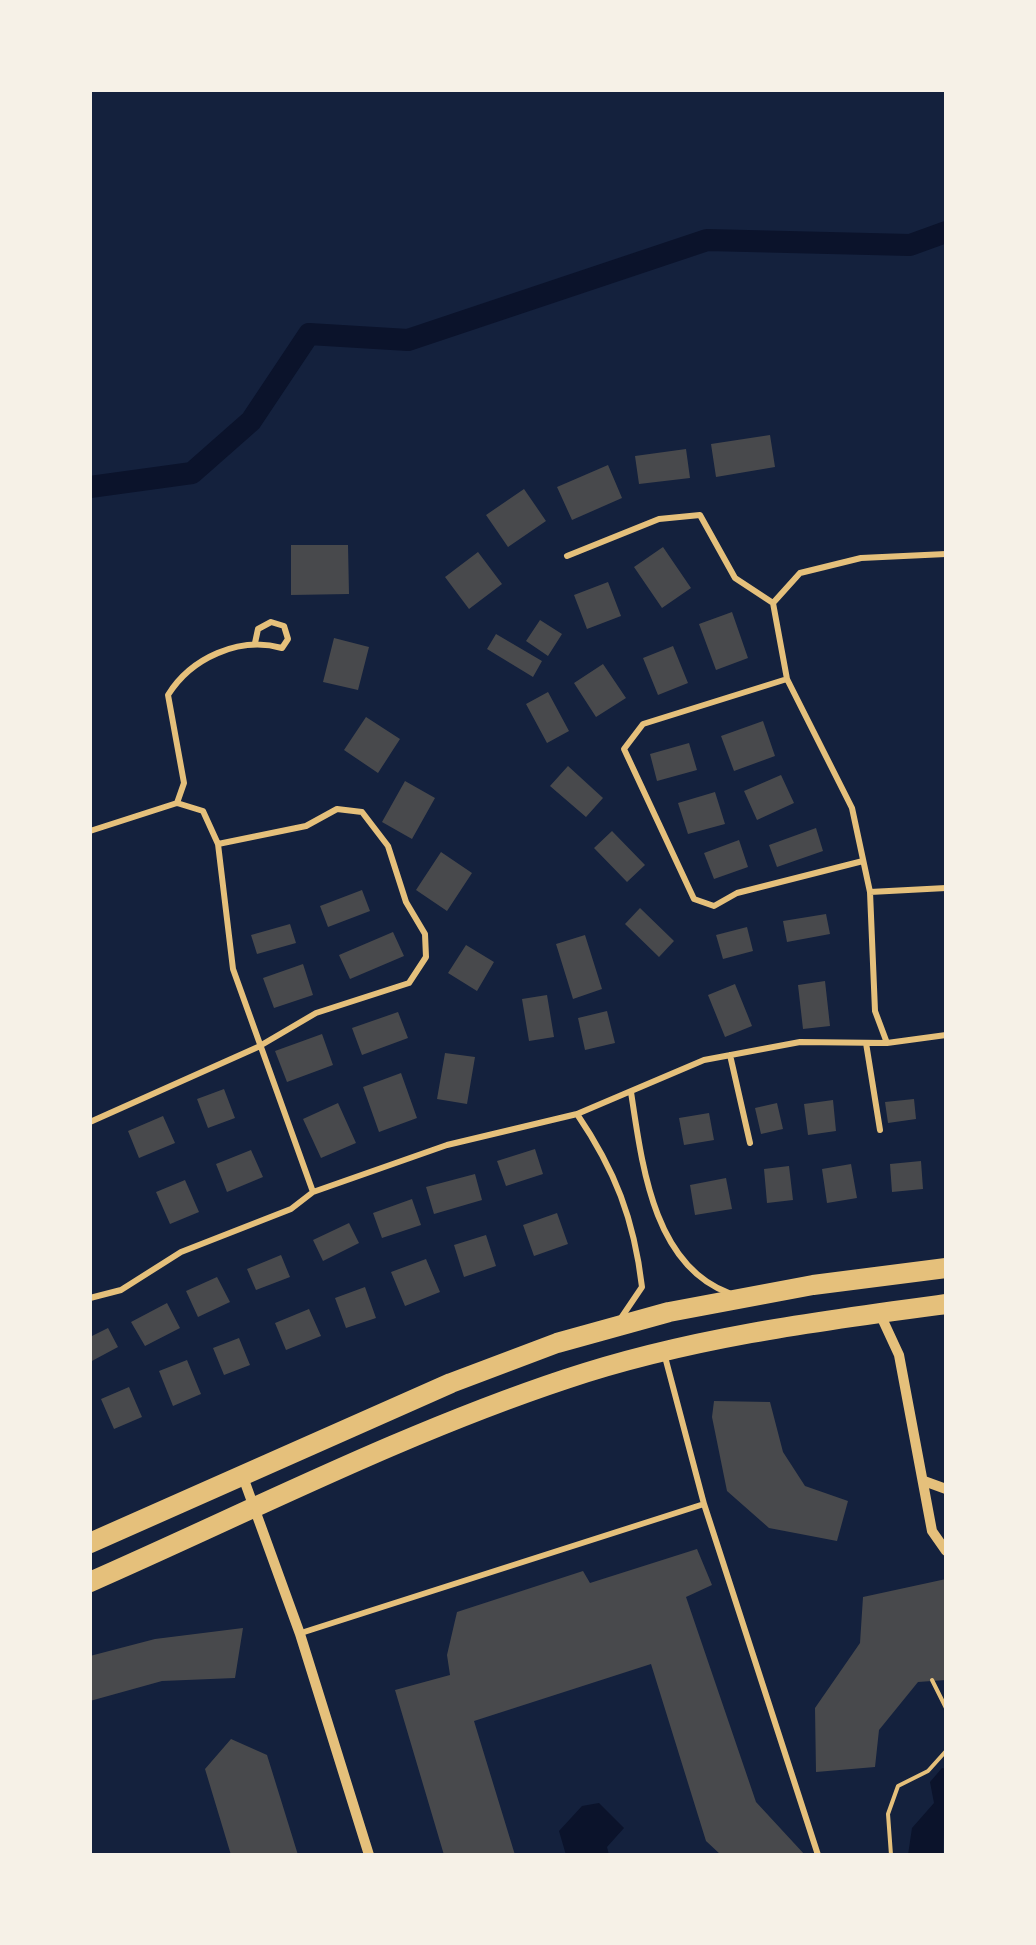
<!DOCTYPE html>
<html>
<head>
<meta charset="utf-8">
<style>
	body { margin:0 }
	#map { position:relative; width:1036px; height:1945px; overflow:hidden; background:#14213d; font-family:Commissioner,sans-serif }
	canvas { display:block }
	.frame { position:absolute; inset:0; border:92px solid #f6f1e7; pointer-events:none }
</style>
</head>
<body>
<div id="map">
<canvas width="1036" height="1945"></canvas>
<div class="frame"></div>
</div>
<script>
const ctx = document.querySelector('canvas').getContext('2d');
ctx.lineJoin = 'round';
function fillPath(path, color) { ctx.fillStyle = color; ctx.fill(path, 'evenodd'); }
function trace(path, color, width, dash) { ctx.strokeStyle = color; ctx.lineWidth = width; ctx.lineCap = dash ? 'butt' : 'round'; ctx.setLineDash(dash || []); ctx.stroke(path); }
const water = new Path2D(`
	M942,1768l4,1 -3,86h-35l4,-27 22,-25 -4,-21z
	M599,1803l25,25 -17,19 2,8h-43l-7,-24 23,-25z`);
const canal = new Path2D(`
	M90,487l102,-14 59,-52 58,-87 99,6 299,-100 203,5 36,-13`);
const building = new Path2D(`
	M770,435l5,32 -59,10 -5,-33z
	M686,449l4,29 -51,6 -4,-28z
	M608,465l14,33 -50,22 -15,-33z
	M524,489l22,32 -38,26 -22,-32z
	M291,545h57l1,49 -58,1z
	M663,547l28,41 -29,20 -28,-41z
	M478,552l24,32 -33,25 -24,-32z
	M608,582l13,34 -34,13 -13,-34z
	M732,612l16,46 -32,12 -17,-46z
	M540,620l22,14 -14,22 -22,-15z
	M496,634l46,27 -9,16 -46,-28z
	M334,638l35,9 -11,43 -35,-8z
	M673,646l15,37 -30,12 -15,-37z
	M603,664l23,34 -30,19 -22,-34z
	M548,692l21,39 -22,12 -21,-39z
	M366,717l34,22 -22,34 -34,-23z
	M763,721l12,35 -41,15 -13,-35z
	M689,743l8,27 -40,11 -7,-27z
	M568,766l35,32 -17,19 -36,-31z
	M781,775l13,28 -37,17 -13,-29z
	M405,781l30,17 -23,41 -30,-17z
	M715,792l10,32 -37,10 -10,-31z
	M816,828l7,23 -46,16 -8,-22z
	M612,831l33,34 -18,17 -33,-34z
	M739,840l9,27 -34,12 -10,-26z
	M441,852l31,21 -25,38 -31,-21z
	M362,890l8,21 -42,16 -8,-21z
	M640,908l34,33 -15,16 -34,-33z
	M826,914l4,20 -43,8 -4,-21z
	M290,924l6,19 -39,11 -6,-19z
	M747,927l6,24 -30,8 -7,-24z
	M393,932l11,24 -54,23 -11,-24z
	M585,935l17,54 -29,10 -17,-55z
	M466,945l28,17 -17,29 -29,-18z
	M303,964l10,31 -39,13 -11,-30z
	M825,981l5,45 -27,3 -5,-44z
	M735,984l17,42 -27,11 -17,-42z
	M547,995l7,42 -25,4 -7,-42z
	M607,1011l8,32 -30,7 -7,-32z
	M398,1012l10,26 -46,17 -10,-27z
	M322,1034l11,31 -46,17 -12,-31z
	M445,1053l30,4 -8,47 -30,-5z
	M401,1073l16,45 -38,14 -16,-45z
	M224,1089l11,29 -27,10 -11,-29z
	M914,1099l2,20 -28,4 -3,-21z
	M833,1100l3,31 -28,4 -4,-31z
	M338,1103l18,40 -35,15 -18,-39z
	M777,1103l6,26 -22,5 -6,-26z
	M709,1113l5,27 -30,5 -5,-27z
	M163,1116l12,27 -36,15 -11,-27z
	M535,1149l8,25 -37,12 -9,-25z
	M251,1150l12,27 -36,15 -11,-28z
	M921,1161l2,28 -31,3 -2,-28z
	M851,1164l6,34 -30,5 -5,-34z
	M789,1166l4,34 -26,3 -3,-34z
	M475,1174l7,26 -48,14 -8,-27z
	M726,1178l6,31 -37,6 -5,-30z
	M185,1180l14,32 -29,12 -14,-32z
	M412,1199l9,26 -39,13 -9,-25z
	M557,1213l11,31 -34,12 -11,-31z
	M349,1223l10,20 -36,18 -10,-21z
	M486,1235l10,31 -32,11 -10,-32z
	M281,1255l9,22 -34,13 -9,-21z
	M426,1259l14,33 -35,14 -14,-34z
	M217,1277l13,25 -32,15 -12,-26z
	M365,1287l11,31 -30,10 -11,-30z
	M167,1303l13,25 -35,18 -14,-24z
	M309,1309l12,27 -35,14 -11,-27z
	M108,1328l10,19 -28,15v-25z
	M239,1338l11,27 -26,10 -11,-27z
	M187,1360l14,34 -28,12 -14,-35z
	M129,1387l13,30 -28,12 -13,-30z
	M714,1401l56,1 13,50 22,34 43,15 -11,40 -68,-13 -42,-37 -15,-74z
	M697,1549l15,36 -26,12 70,205 49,53h-84l-15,-14 -55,-177 -177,57 41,134h-71l-49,-165 55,-15 -3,-20 10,-43 126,-41 7,12z
	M946,1579v101l-28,2 -39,48 -4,37 -59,5 -1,-64 45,-65 3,-46z
	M243,1628l-8,50 -73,3 -72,20v-45l65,-17z
	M231,1739l36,16 31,100h-67l-26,-86z`);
const path = new Path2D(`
	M932,1680l14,28
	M891,1855l-3,-41 10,-28 30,-15 18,-20`);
const service = new Path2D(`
	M567,556l92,-37 41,-4 35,63 38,25 14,76 65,129 18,84 5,119 12,32 59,-8
	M773,603l27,-30 61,-15 85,-4
	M787,679l-144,45 -19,25 70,150 20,7 23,-13 126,-32
	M177,803l7,-20 -16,-88c23,-37 71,-59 114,-47l6,-9 -4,-13 -13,-4 -13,7 -3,14
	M90,831l87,-28 26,8 15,33 15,125 80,223
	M870,892l76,-4
	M866,1043l14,87
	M730,1055l20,88
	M631,1092c11,72 22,173 98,201
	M577,1114c38,56 57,105 65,173l-23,34
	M90,1122l168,-75 58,-34 93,-30 17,-26 -1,-23 -19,-32 -18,-56 -26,-34 -25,-3 -31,17 -88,18
	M90,1298l31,-8 60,-38 110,-43 22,-17 134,-47 130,-31 127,-54 96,-18 87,1
	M664,1353l40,151 114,351
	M301,1633l403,-129`);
const minor = new Path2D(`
	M880,1314l19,41 33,176 14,20
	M243,1477l57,157 69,221
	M924,1481l22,8`);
const primary = new Path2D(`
	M90,1543l361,-160 106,-40 112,-31 144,-27 133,-17
	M90,1582c157,-69 313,-149 476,-203 122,-41 253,-58 380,-75`);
fillPath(water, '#0b132b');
trace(canal, '#0b132b', 22);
fillPath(building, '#48494c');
trace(path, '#e5c07b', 4);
trace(service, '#e5c07b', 6);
trace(minor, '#e5c07b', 10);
trace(primary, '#e5c07b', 20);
</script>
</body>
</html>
